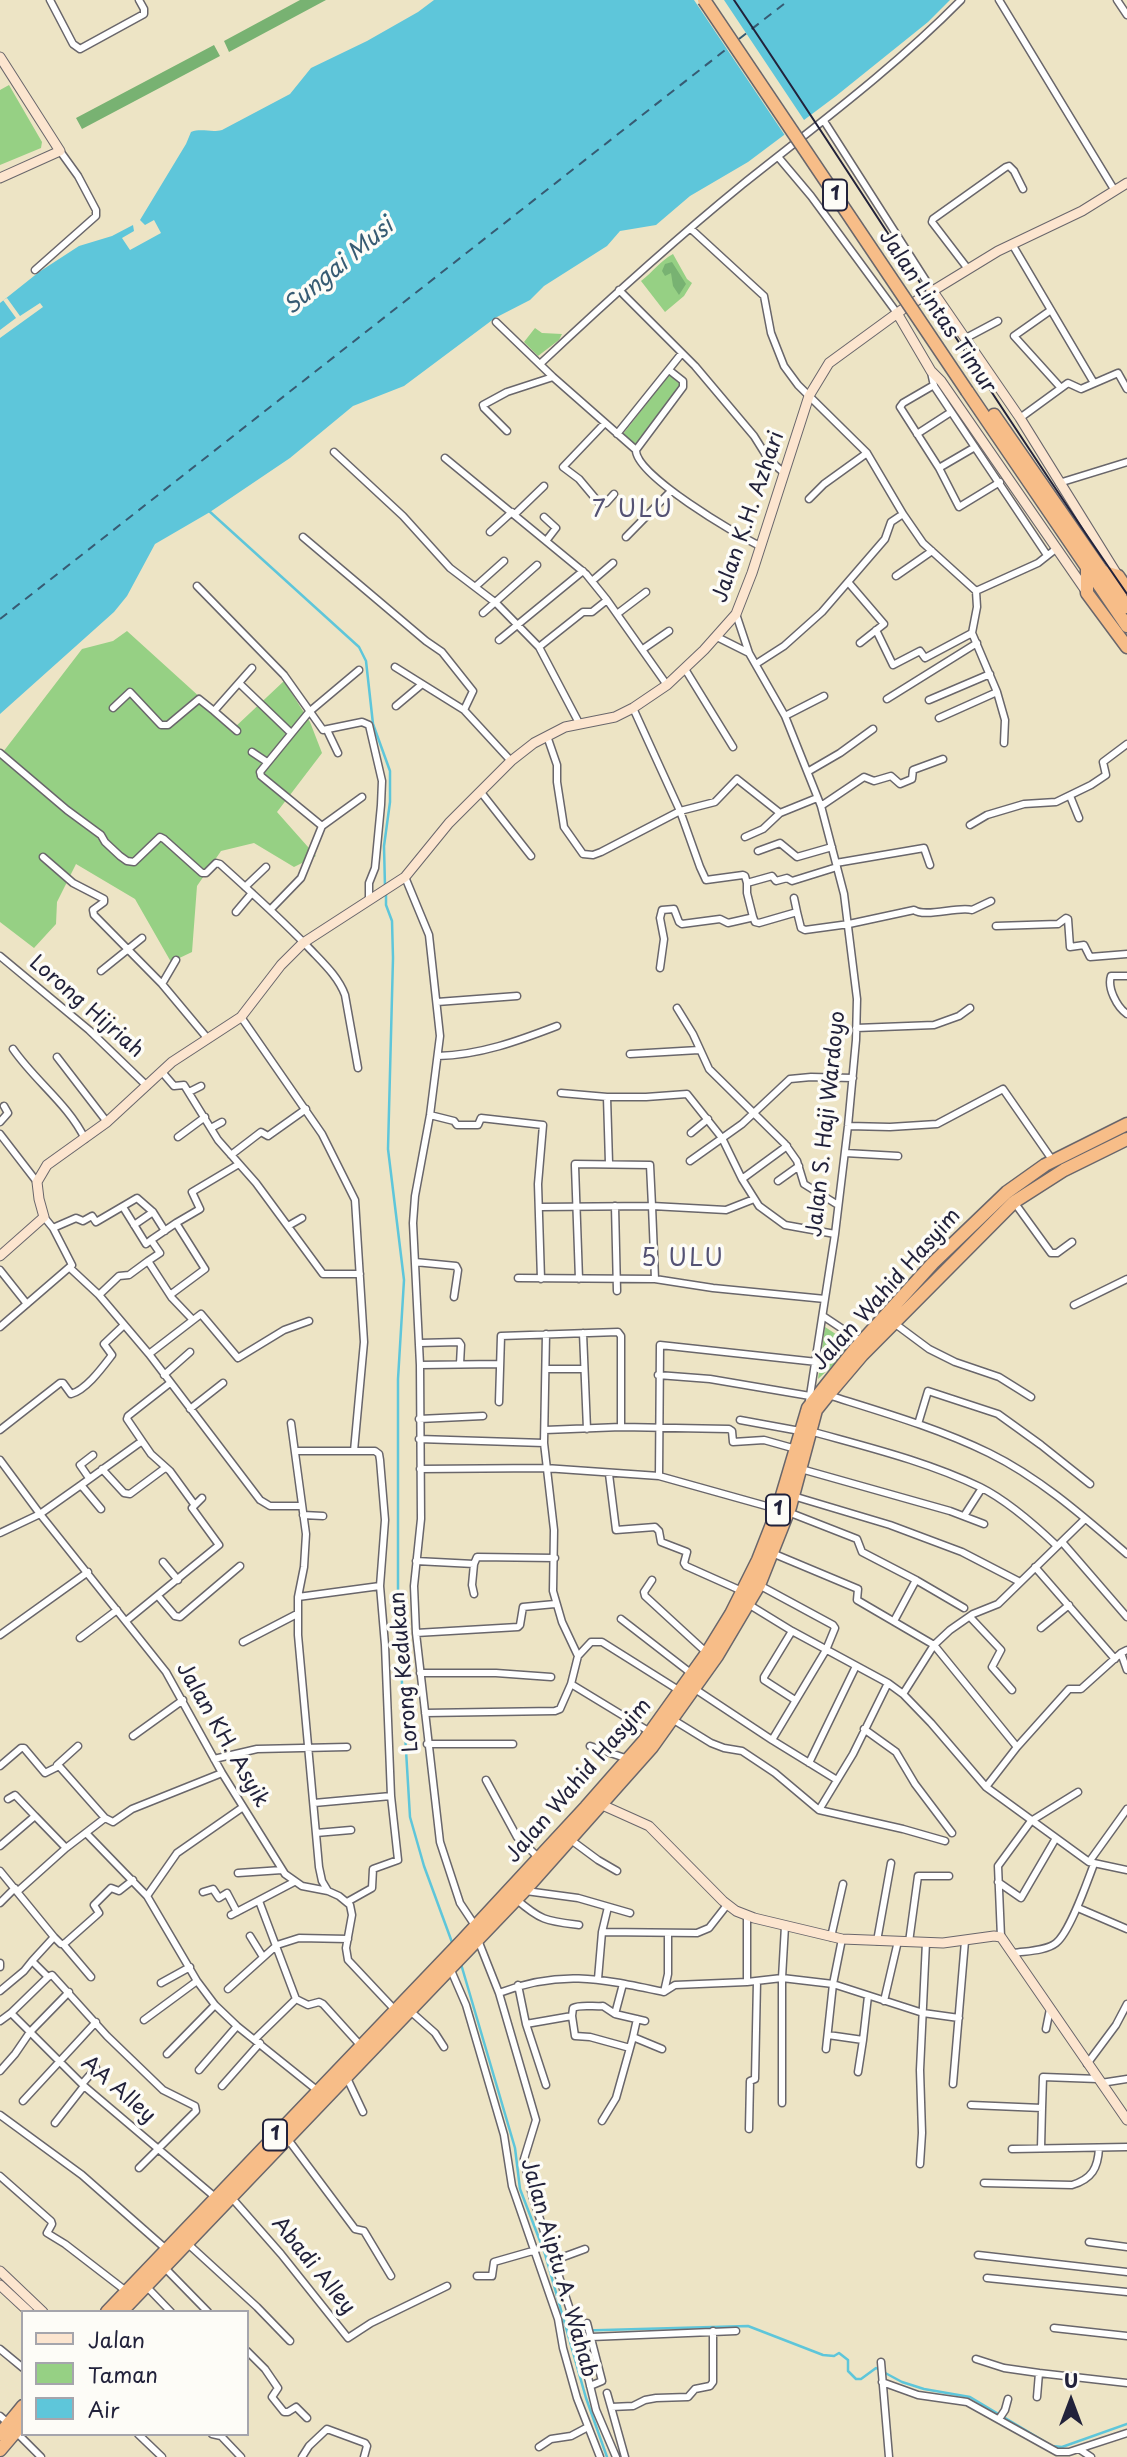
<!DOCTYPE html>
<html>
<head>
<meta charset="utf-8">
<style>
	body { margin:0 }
	#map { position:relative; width:1127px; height:2457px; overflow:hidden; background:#ede4c5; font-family:"Playpen Sans",sans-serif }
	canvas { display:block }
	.legend { position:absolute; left:21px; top:2310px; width:228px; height:126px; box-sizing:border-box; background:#fdfcf7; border:2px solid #a5a5ac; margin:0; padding:9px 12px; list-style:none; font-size:21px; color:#22223b }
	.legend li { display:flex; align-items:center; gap:14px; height:35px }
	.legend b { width:35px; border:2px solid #a5a5ac }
	.north { position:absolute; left:1036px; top:2366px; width:70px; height:70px; -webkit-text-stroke:5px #fdfcf7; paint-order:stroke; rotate:0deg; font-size:19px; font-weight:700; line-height:28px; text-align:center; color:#22223b }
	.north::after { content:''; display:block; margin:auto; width:24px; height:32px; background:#22223b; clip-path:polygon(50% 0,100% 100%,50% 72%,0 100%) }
</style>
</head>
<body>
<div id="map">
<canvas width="1127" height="2457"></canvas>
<ul class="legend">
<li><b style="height:9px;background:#fce5cf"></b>Jalan</li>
<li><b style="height:19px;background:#96d084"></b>Taman</li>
<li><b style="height:19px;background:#5ec6da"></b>Air</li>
</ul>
<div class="north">U</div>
</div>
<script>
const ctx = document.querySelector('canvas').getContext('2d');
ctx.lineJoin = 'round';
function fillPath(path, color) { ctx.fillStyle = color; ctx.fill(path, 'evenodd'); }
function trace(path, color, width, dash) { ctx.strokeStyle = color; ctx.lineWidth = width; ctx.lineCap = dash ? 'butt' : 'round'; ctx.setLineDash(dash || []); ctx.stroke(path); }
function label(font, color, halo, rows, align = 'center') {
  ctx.font = font + ' "Playpen Sans",sans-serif'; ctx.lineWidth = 7; ctx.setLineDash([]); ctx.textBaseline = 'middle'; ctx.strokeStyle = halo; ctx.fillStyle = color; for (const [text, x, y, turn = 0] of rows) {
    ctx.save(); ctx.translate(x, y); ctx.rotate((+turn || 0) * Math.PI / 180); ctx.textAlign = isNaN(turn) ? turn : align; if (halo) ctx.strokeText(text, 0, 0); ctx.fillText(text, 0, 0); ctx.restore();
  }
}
const green = new Path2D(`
	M9,85l33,57 -1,6 -41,17v-75z
	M673,254l14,25 5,4 -8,13 -19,16 -24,-31c12,-9 19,-20 32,-27z
	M535,328l7,5 20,1 -3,6 -21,16 -14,-14z
	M669,375l12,10 -44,60 -14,-11z
	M127,631l107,97 50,-47 26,41 12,31 -45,59 39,44 -22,11 -40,-24 -33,8 -24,35 -5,66 -21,10 -36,-63 -59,-35 -19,38 -1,22 -22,24 -34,-26v-166l82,-107 31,-8z
	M825,1327l29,19 -36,33z`);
const forest = new Path2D(`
	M300,0h26l-97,52 -5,-11z
	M214,45l6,11 -138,73 -6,-11z
	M672,262l14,22 -7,11 -6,-9 -2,-13 -6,3 -3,-5 3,-7z`);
const water = new Path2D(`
	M434,0h516l-22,22 -92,74 -88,66 -58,34 -34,29 -36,6 -13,15 -63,40 -14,14 -35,18 -91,68 -51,20 -63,52 -80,54 -55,32 -28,52 -13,16 -114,102v-411l39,-31 40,-26 33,-10 21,-11 1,6 -12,7 8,12 31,-17 -7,-13 -9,5 -5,-5 46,-76 5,-12c11,-4 20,1 31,-2l68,-36 21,-26 56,-27 51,-29z`);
const pier = new Path2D(`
	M694,0h30l82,123 -20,14z
	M7,298l13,18 20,-13 3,4 -43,31v-8l16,-12 -13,-18z`);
const stream = new Path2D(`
	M209,511l150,136 7,14 7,63 17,47v31l-6,44 1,41
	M386,894v11l6,16 1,37 -5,191 16,131 -6,99v238l12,200 14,49 29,79
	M461,1964l54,184 5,41 25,65 41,144 21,59
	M568,2331l180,-5 75,29 11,1 5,-3 9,7v11l8,8h5l15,-11 26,14 22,7 46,8 82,49 10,1 65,-23`);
const ferry = new Path2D(`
	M739,39l50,-39
	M0,619l729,-572`);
const street = new Path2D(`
	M50,0l23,44 7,5 64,-35v-5l-5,-9
	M999,0l116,191
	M1117,0l10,15
	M824,121l108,169
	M779,158l32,38 86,117
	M691,229l73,67 7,37 13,33 14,19 69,68 36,61
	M1012,244l82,139
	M968,269l-36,-47 1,-3 73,-52 3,-1 5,5 9,18
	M35,270l61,-54v-6l-18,-34 -18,-25
	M619,290l76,76 59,70 15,24 14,12
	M1051,310l-37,26 47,52
	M496,322l57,55 83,73c-1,25 101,85 124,96
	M966,338l32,-17
	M540,364c66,-62 133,-123 203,-180 74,-59 151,-116 218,-184
	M931,372l3,14 113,169
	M934,385l-31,18 -3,4 39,61 36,-21
	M1020,418l48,-35 13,6 37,-16 9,16
	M604,424l-41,43 16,12 21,25 6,-1 8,-9
	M507,431l-23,-23 -1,-3 24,-13 46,-15
	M617,434l65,-81
	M917,434l34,-22
	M636,450l47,-63v-6l-14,-11
	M334,452l69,64 47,52 25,19
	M445,458l141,116 21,26 60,85
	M939,468l20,39 41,-25
	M1059,483l68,-21
	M809,499l15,-15 43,-31
	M515,514l29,-28
	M544,517l12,11 -10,13
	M490,532l22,-20
	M303,537l123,104 16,11 31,39 -9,19
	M626,537l45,-46
	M504,561l-29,26 21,16 43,44 40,76
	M896,576l36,-25
	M592,581l21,-18
	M848,582l36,42 -24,19
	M197,586l87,89 39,55 39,-8 7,3 13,56 -1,24 -6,63 -6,15v17
	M976,591l62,-28 19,-15
	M483,613l54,-48
	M617,614l29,-22
	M736,614l13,39 36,63 36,90 23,88 13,105 -1,41 -8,86 -13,108 -26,168
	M717,637l32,16
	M499,640l84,-69
	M539,647l44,-35h9l15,-12
	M643,649l26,-18
	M756,664l28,-18 38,-34 63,-73 6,-17 12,-8 20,29 53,48 1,16 -5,26 -47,25 -5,-7 -27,14 -17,-35
	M395,667l69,43 47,51
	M685,669l48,78
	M239,683l52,50
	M997,692l8,28 -1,23
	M887,699l90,-56
	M929,700l61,-26
	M396,706l25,-21
	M113,708l17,-16 31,33h7l31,-26 15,12
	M633,708l47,103 20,56 6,13 37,-5 2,1 2,7 25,-7 4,5 11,-3 5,3 45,-14
	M785,716l39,-20
	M939,718l58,-26 -25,-59
	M327,730l11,23
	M237,731l-23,-20 38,-43
	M547,736l10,29v17l7,45 19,27 10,1 8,-3 79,-41 35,-9 22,-23 43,34 37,-15
	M252,752l15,10
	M0,753l67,57 34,25 4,7 15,14 7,5 7,1 26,-25 4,2 38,34h4l10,-10 4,1c30,27 60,54 88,83 14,15 30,29 37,48l13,73
	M809,771l31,-18 33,-24
	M480,791l51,65
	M1070,796l9,22
	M821,806l43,-29 10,4 17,-5 9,8 12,-5 1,-9 30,-11
	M970,825l17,-10 37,-11 32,-2 35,-17 15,-10 -3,-13 24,-18
	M322,826l-61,-50 -1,-4 49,-60 50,-42
	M745,837l18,-8 17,-16
	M758,851l22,-8 17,14 35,-10
	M43,857l30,26 31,16v3l-11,8 1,5 68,69 46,55
	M836,863l88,-15 6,17
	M405,877l24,58 11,101 -10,79 -15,81 -2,27 7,142 1,154 -7,67 2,47 24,209 20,61 16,24
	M245,887l21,-20
	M794,898l3,14
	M271,909l30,-31 21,-52 40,-29
	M236,912l16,-19
	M753,917l2,5 4,1 38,-11 4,16 4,2 44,-6 65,-14c11,8 44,-4 58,0l19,-9
	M996,926l62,-2 8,-6 2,1 2,28 14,-2 6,12 37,-3
	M0,956l89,74 58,56
	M660,968l4,-29 -4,-21 2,-8 12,-1 5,13 3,2 38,-5 8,4 22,-5 3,-1 -6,-24v-10
	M101,971l41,-33
	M1127,976h-16c-4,12 6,31 16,38
	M162,984l14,-24
	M437,1002l80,-6
	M677,1008l16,26 16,35 76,75 12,17 7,23 34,21
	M241,1017l81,117 33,66 9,142 -10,109h-59
	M856,1028l78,-3 25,-9 11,-8
	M13,1049c22,32 55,55 72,90
	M630,1054l69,-4
	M438,1056c42,-1 80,-15 119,-30
	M57,1057l50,65
	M162,1072l12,14 10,-1 34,55 38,43 67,91h37
	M189,1092l12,-6
	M561,1093l46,4
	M430,1115l24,6 3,4h21l3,-7 62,7 -5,59 3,95
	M0,1122l8,-9 -4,-7
	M848,1126l42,1 47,-3 66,-35 50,72
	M211,1128l11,-6
	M691,1133l17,-14
	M0,1134l37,48
	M178,1137l27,-20
	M845,1153l53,3
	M231,1155l30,-23 7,4 38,-27
	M690,1161l52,-37 48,-45 21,-2 42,1
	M609,1163l-2,-66h39l41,-3 35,44 20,41 17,27 26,19 50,9
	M742,1179l45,-33
	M778,1181l21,-15
	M1014,1202l37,51h6l15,-11
	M615,1206l2,85
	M123,1207l23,37 5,-4
	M540,1207l112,-1 -2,-41 -75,-1v2l4,113
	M176,1223l24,-14 -8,-17 47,-28
	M134,1225l19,-13
	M288,1226l14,-8
	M53,1228l23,-10 7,3 9,-5 4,6 41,-24 16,14 12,19
	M148,1261l12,-8 -9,-13 25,-17 29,46 -35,26
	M415,1262l41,4 2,4 -4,27
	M70,1268l29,27 50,59 111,146 10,6h32
	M0,1270l27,34
	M518,1278l137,1 58,9 112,11
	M655,1279l-3,-73 74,4 28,-11
	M99,1295l20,-19 10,-1 19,-14 24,37 21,22
	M1074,1305l53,-26
	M823,1316l39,26
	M894,1323l35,26 26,13 44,15 32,20
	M0,1327l72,-62 -19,-37 -9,-11
	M583,1333l4,96
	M420,1343l39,-1 2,3 -1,19
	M149,1354l52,-40 37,44 46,-28 25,-9
	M420,1365l79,-1
	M546,1369h38
	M164,1375l26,-23
	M658,1375l52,4 100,17
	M828,1395c54,17 110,33 161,58 51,25 95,64 138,101
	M499,1402l2,-66 117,-4 3,4v91l-76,3
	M190,1409l33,-26
	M419,1419l64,-3
	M740,1420l60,11
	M291,1423l15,111 -2,33 -6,30v38l21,232 3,14 6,10
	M918,1424l10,-33 70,23 43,31 49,39
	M621,1427l108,2 3,2 1,11 31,-2 32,9
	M0,1430l60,-47h3l8,11c15,-4 31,-26 41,-39l-8,-11 20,-19
	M810,1431c57,16 116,30 170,56 28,14 55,38 77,59
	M419,1439l125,4
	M142,1441l-15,-22 1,-3 42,-33
	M0,1460l40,54 126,158 56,101 63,101 17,12 26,5 11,5 11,9 2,10 -6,33 2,12 47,50
	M102,1469l22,24 6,1 35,-26
	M420,1469l125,-1 114,8 118,33
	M801,1469l149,42 34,13
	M609,1474l7,56 39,-3 4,4 2,11 26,10 -3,11 2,3 56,25
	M659,1476l1,-131 157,17
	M89,1478l-9,-13 13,-10
	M81,1485l61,-44 9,13 19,17 24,33
	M793,1496l97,29 72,27 58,30
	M788,1512l69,27 5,13 54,28 48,28
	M303,1515l20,1
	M964,1516l18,-28
	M0,1533l40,-19 41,-29 20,24
	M1062,1542l65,75
	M772,1553l86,36 -1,11 77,45 83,102
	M416,1561l58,3 -2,21 2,9
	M163,1562l15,18
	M474,1564l3,-7 78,1
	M1035,1567l80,92
	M652,1580l-8,12 1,4 62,57
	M158,1596l17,20 5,1 60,-51
	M298,1597l82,-11
	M748,1604l44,27 96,52 15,11 28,29 55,64 103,75 38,8
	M970,1617l31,33 -9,17 20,23
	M621,1619l71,55
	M126,1621l93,-76 -27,-37 10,-10
	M894,1621l22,-41
	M1041,1628l28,-23
	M792,1631l-28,46v3l31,20
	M416,1633l102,-6 2,-2 3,-18 32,-3
	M0,1635l88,-63
	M80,1638l37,-28
	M243,1642l54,-28
	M1121,1653l6,17
	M578,1656l13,-14h11l78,49
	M420,1673h76l55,4
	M571,1684l79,48
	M695,1689l77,51 54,-90 9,-22 -2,-3 -74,-40
	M903,1694l31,-49 16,-15 23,-16 25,-10 87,-85
	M425,1713l130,-2 5,-2 11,-25 7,-28 -16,-34 -9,-31 1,-61 -10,-87 2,-109
	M672,1719l39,24 13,5 18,3 33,22 44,37 84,19 42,12
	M864,1729l32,23 19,32 37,49
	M133,1736l50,-36
	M772,1740l65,40
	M427,1744h86
	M590,1746l38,13
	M214,1759l43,-10 90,-2
	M809,1763l47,-97
	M57,1765l21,-19
	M0,1766l21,-18h3l21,25 14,-7 46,52
	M486,1780l31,57 22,21
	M986,1787l31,-40 52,-58h12l40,-36 6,-3
	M8,1799l7,-4 20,21
	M314,1803l77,-7
	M819,1810l34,-56 35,-71
	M86,1833l61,63 50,85 18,24 22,21 81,65
	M316,1833l35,-3
	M571,1840l27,20 19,11
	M0,1846l35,-30 31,32
	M1089,1862l38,-53
	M0,1871l54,66
	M238,1873l44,-3
	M133,1880l-14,11 -8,-3 -17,17 5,8 -35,31h-3l-7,-7 -22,24 16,16 4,-2 55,61 56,54 32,16 1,5 -57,57
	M998,1882l23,16 35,-60
	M18,1891l48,-43 39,-30 8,4 19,-13 90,-36
	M526,1891l52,7 52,15
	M203,1892l10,-3 6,9 8,-5 10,19
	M147,1896l30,-43 66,-46
	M516,1899c25,22 31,22 63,26
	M347,1902l25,-14 1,-19 25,-9 -7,-64 -6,-151 -5,-59 5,-66 -5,-60 -1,-6 -4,-3h-21
	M0,1903l15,-15
	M1078,1908l49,21
	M231,1915l63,-33
	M747,1916v66
	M602,1932l95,1 12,-5 18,-23
	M250,1936l13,21
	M831,1937l12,-53
	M1001,1937l-3,-71 33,-45 47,-29
	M478,1940l21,53 37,127 -12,39 8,36 44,133 20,82 20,47
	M877,1941l14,-78
	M909,1942l9,-66h31
	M63,1944l28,33
	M1014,1953c12,-2 32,-2 42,-10 14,-11 31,-61 38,-79
	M0,1963v4
	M450,1968l16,37 38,130 8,51 46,133 5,29 14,50 23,59
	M598,1979l4,-47 6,-25
	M161,1983l29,-16
	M623,1984l-8,30 30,7
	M518,1985l8,39 20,61
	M228,1989l49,-44 22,-7 49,1
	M0,1991l24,-20 8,-10
	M664,1992l4,-18v-41
	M499,1993c62,-24 103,-14 165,-1l11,-7 72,-3 35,-4 3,-52
	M296,1999l12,6 11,-3 4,2 38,42
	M884,2001l14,-60
	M409,2010l26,23 9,14
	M11,2013l37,-36
	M572,2016l1,-8c7,-4 22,-1 30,-2l12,8
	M144,2020l53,-39
	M0,2021l11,-8 73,73 131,111
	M526,2024l46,-8 3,20 15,1 40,11 3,-11 29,12
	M1046,2029l4,-20
	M828,2035l35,5 -5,32
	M633,2037l4,-18
	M255,2039l41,-40 -37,-98
	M863,2040l5,-44
	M826,2049l7,-65 9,-45
	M167,2054l48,-49
	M1087,2064l29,-39 11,-21
	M199,2070l38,-44
	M0,2071l15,-17 15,-22 39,-40
	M347,2078l16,34
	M1101,2083l26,-4
	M82,2084l14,-16
	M953,2084l12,-143
	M222,2086l38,-43
	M23,2101l73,-79
	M782,2103v-125l51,6 90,29 36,5
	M971,2105l71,3 1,-31 55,2
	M0,2115l82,60 84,74
	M602,2121l14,-23 14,-50
	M55,2123l29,-37
	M749,2129l1,-48 5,-2 2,-98
	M287,2138l68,91 9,2 27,45
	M1041,2148l1,-40
	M1012,2149l115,-2
	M920,2164l2,-31 -2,-63 6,-128
	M0,2176l51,45 1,3 -5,9 18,11 61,47
	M984,2183l88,2c20,-6 26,-17 27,-37
	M231,2197l50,57 67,84 23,-15 76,-37
	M1089,2242l38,5
	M187,2243l70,64 33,34
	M978,2255l149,17
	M555,2260l30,-11
	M164,2267l44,45
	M477,2276h15l2,-14 42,-12
	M987,2278l140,14
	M146,2286l25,26
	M587,2323l15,58 -12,5
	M1054,2328l73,8
	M579,2341l12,-4 145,-6
	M0,2349l23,19
	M247,2351l18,18 13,19 -6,9 12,15h4l8,-5 11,11
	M976,2359l28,9 35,5
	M881,2362l8,95
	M882,2382l36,13 49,7 90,50h12l58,-19
	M607,2393l4,14
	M1037,2397l2,-24 88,10
	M0,2416l8,7
	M999,2419l6,-9 3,-11
	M16,2432l25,25
	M138,2434l24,23
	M212,2434l9,2 20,21
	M539,2447l12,-8 20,-3 17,-9
	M1079,2449l12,8
	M302,2457l7,-11 18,-17 38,14 2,3 -3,11
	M625,2457l-14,-50 22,-1 12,-6 11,-2 32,-1 7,-8 15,-3 3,-4v-51`);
const secondary = new Path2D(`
	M0,57l60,94 -60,27
	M932,290l88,128 98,158
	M897,313l34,58 10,10 145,210
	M0,1256l44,-39 -5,-18 -2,-17 10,-17 60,-43 65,-60 69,-45 40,-52 22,-22 102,-66 44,-54 62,-62 23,-18 31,-16 50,-10 18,-9 34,-23 37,-35 32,-36 16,-41 57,-177 20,-33 74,-54 95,-58 84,-40 45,-28
	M600,1804l49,22 74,75 13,10 18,7 88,21 101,4 51,-7 7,1 126,183
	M0,2271l43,41
	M0,2285l29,27`);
const highway = new Path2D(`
	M967,391l160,235
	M994,415l133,192
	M1087,567v26l40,54
	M1101,571l17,5 9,13
	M107,2312l355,-371 124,-134 58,-66 63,-88 24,-39 27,-54 20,-51 30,-101 47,-59 78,-86 74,-71 38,-27 82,-41
	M121,2312l403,-421 128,-144 65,-91 42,-71 31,-78 26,-97 12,-15 34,-40 152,-153 50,-32 63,-31
	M0,2434l23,-28
	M0,2450l23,-27`);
const tram = new Path2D(`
	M734,0c133,197 258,399 393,594`);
const highwayBridge = new Path2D(`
	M704,0l263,391`);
const shields = [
	[835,195,24],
	[778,1510,24],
	[275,2135,24]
];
const shieldNames = [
	["1",835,195],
	["1",778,1510],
	["1",275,2135]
];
const streetNames = [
	["Jalan Lintas Timur",937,312,56],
	["Jalan K.H. Azhari",749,517,-71],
	["Lorong Hijriah",86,1007,41],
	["Jalan S. Haji Wardoyo",827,1124,-84],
	["Jalan Wahid Hasyim",887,1290,-48],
	["Lorong Kedukan",405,1672,-95],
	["Jalan KH. Asyik",222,1735,60],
	["Jalan Wahid Hasyim",579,1781,-49],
	["AA Alley",118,2090,41],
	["Abadi Alley",313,2266,51],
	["Jalan Aiptu A. Wahab",558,2268,74]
];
const waterNames = [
	["Sungai Musi",339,267,-40]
];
const quarterNames = [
	["7 ULU",633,510],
	["5 ULU",683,1259]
];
fillPath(green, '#96d084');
fillPath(forest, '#78b272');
fillPath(water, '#5ec6da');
fillPath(pier, '#ede4c5');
trace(stream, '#5ec6da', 2.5);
trace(ferry, '#375b73', 2, [9, 7]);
trace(street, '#69666b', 9);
trace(secondary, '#69666b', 11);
trace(highway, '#69666b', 15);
trace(street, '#fff', 6);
trace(secondary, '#fce5cf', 9);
trace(highway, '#f7bd88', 12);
trace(tram, '#22223b', 2);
trace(highwayBridge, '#69666b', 15, []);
trace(highwayBridge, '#f7bd88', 12);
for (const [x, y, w] of shields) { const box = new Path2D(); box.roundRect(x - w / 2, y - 15.5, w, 31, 5); ctx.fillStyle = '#fdfcf7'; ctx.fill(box); trace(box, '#22223b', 2); }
label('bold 19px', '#22223b', null, shieldNames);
label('21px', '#22223b', '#fdfcf7', streetNames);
label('italic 23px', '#375b73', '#fdfcf7', waterNames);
ctx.letterSpacing = '2px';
label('24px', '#545274', '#fdfcf7', quarterNames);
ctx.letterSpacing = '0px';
</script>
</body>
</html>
